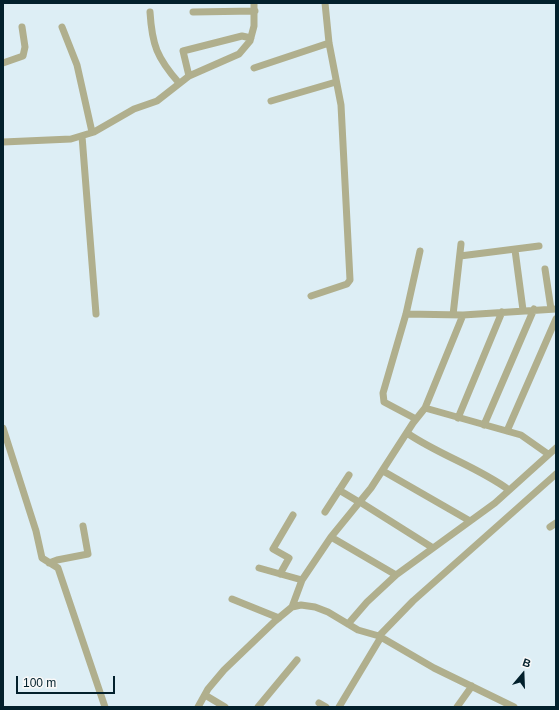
<!DOCTYPE html>
<html>
<head>
<meta charset="utf-8">
<style>
	body { margin:0 }
	#map { position:relative; width:559px; height:710px; overflow:hidden; background:#ddeef5; font-family:Helvetica,sans-serif }
	canvas { display:block }
	.frame { position:absolute; inset:0; border:4px solid #02202c; pointer-events:none }
	.north { position:absolute; left:503px; top:654px; width:40px; height:40px; -webkit-text-stroke:3px #f8f8f8; paint-order:stroke; rotate:19deg; font-size:11px; font-weight:700; line-height:16px; text-align:center; color:#02202c }
	.north::after { content:''; display:block; margin:auto; width:14px; height:18px; background:#02202c; clip-path:polygon(50% 0,100% 100%,50% 72%,0 100%) }
	.scale { position:absolute; left:16px; top:676px; width:99px; height:18px; box-sizing:border-box; border:2px solid #02202c; border-top:0; padding-left:5px; font-size:12px; line-height:14px; white-space:nowrap; color:#02202c; -webkit-text-stroke:3px #f8f8f8; paint-order:stroke }
</style>
</head>
<body>
<div id="map">
<canvas width="559" height="710"></canvas>
<div class="frame"></div>
<div class="north">B</div>
<div class="scale">100 m</div>
</div>
<script>
const ctx = document.querySelector('canvas').getContext('2d');
ctx.lineJoin = 'round';
function trace(path, color, width, dash) { ctx.strokeStyle = color; ctx.lineWidth = width; ctx.lineCap = dash ? 'butt' : 'round'; ctx.setLineDash(dash || []); ctx.stroke(path); }
const minor = new Path2D(`
	M150,12c2,33 7,46 29,71
	M193,12l62,-1
	M62,27l15,38 15,67
	M3,63l20,-7 2,-9 -3,-20
	M254,68l75,-25
	M189,76l-6,-25 59,-15 9,2
	M271,101l65,-19
	M82,136l14,178
	M3,142l68,-3 23,-7 40,-23 23,-8 32,-25 50,-22 11,-13 4,-15v-23
	M515,250l8,60
	M460,256l79,-10
	M545,269l6,40
	M311,296l36,-12 3,-4 -9,-175 -12,-62 -4,-40
	M406,314l57,1 93,-6
	M453,315l8,-71
	M425,408l96,27 27,19
	M458,418l44,-106
	M416,419l-32,-17 -1,-9 23,-79 14,-63
	M484,425l50,-116
	M3,428l33,103 6,27 16,10 47,139
	M507,431l49,-112
	M407,433c32,22 71,34 102,57
	M383,471l87,50
	M339,490l20,12
	M360,502l73,46
	M325,512l24,-37
	M550,527l6,-4
	M331,537l65,38
	M49,563l8,-3 31,-6 -5,-28
	M259,568l43,12
	M280,574l9,-16 -16,-9 20,-34
	M232,599l47,19
	M292,607l10,-27 29,-43 40,-49 42,-65 12,-15 38,-93
	M348,624l19,-22 29,-27 99,-72 61,-55
	M379,636l34,-35 143,-127
	M205,695l20,12
	M319,703l7,4
	M198,707l10,-18 16,-19 51,-49 17,-14 9,-2 14,2 13,5 30,18 21,6 55,32 80,39
	M258,707l39,-47
	M339,707l42,-70
	M457,707l15,-21`);
trace(minor, '#b0af8d', 7);
</script>
</body>
</html>
